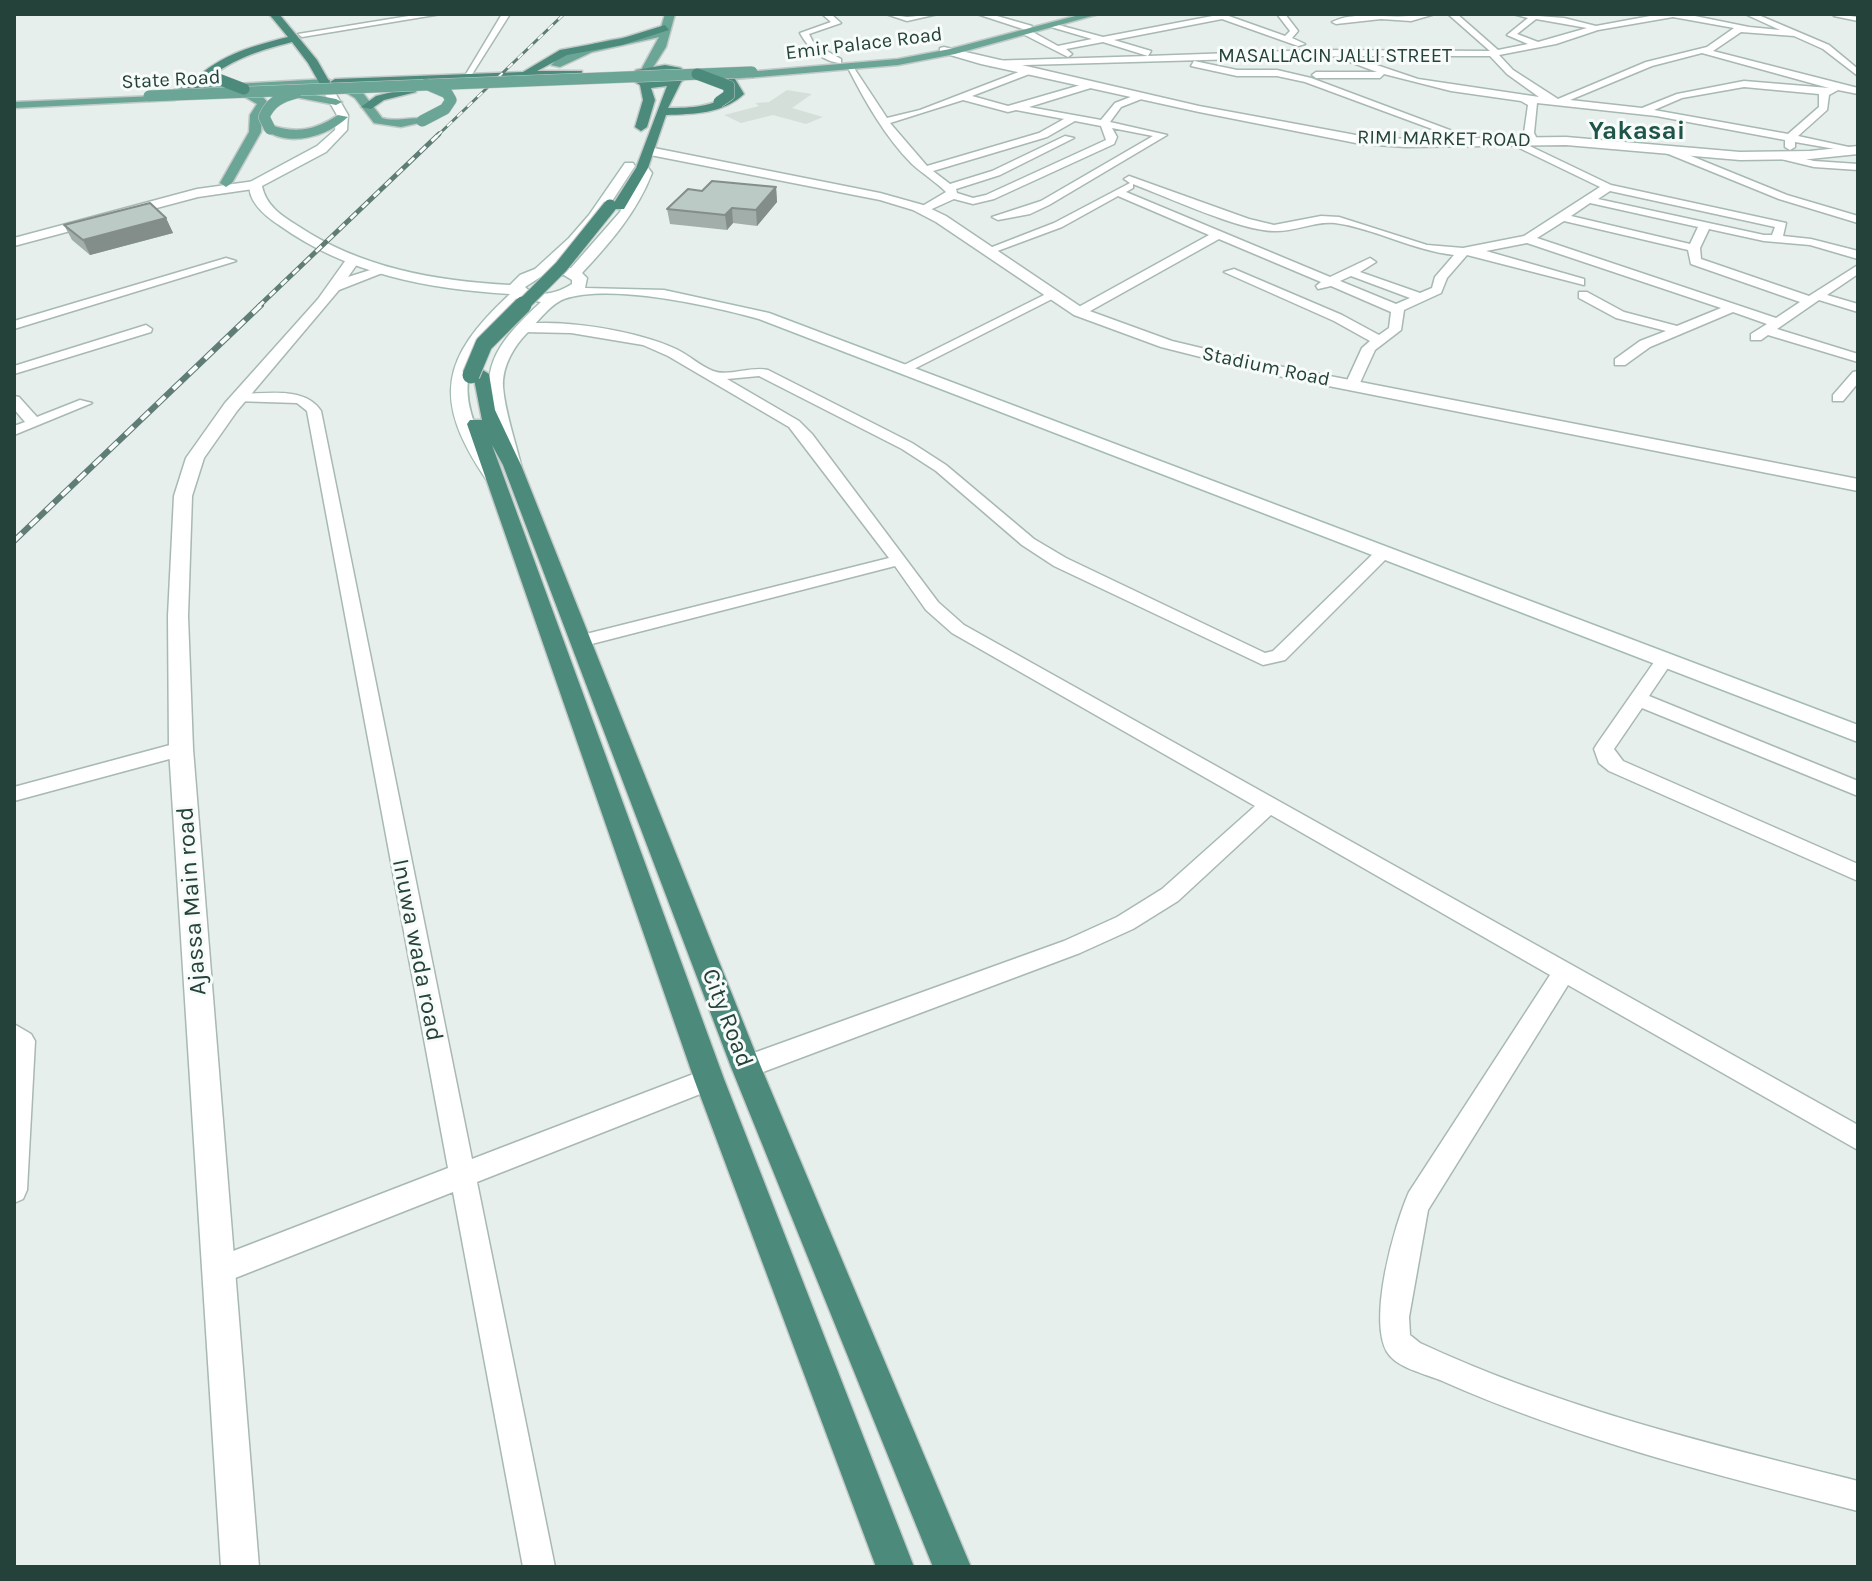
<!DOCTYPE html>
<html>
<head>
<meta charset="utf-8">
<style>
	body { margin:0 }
	#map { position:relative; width:1872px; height:1581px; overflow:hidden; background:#e6efeb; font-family:Karla,sans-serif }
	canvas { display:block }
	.frame { position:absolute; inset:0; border:16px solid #24423a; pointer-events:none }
</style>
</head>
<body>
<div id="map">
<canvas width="1872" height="1581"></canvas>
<div class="frame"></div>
</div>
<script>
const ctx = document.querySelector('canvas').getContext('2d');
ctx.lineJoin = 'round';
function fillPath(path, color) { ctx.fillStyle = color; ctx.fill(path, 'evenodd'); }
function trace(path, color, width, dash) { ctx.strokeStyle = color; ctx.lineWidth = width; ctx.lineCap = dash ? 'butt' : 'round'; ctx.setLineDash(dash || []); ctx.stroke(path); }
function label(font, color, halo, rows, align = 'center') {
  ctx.font = font + ' Karla,sans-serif'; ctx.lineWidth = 6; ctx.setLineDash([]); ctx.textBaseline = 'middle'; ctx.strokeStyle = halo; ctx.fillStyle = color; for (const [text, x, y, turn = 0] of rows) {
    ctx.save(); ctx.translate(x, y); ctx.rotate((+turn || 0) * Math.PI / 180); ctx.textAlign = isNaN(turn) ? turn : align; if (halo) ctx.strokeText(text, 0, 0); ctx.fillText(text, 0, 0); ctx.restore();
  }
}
const built = new Path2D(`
	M787,90l25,4 -20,14 31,9 -17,7 -33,-9 -32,8 -17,-8 35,-9 -4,-3 14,-1z`);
const minor = new Path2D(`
	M421,14h20l-139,23 -4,-3z
	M502,14h8l-41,65h-6z
	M822,14h9l10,9 -32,11 5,10 27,15v4c-18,-1 -33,-15 -41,-30l31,-11z
	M886,14l21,3 31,-3 -31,7z
	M977,14h13l42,12 -3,4 29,16 34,-7 -41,-12v-4l52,14 120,-23 62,22 5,-5 -13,-17h8l13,17 -6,7 13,6 -7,2 -76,-27 -108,21 37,11 -3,5 169,-6 173,1 -42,-37h9l41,36 30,-6 -21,-9 21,-17 -15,-4 51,4 32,8 65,-12h24l64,13 31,3 -35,-16h11l73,31 29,24v7l-35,-27 -29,-13 -53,-4 -28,19 145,37v6l-20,-4 -9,5 -2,15 -29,26 60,13v4l-63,-11v5l-5,3 -5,-3v-7l-129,-24 -119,-13 -3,30 4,8 -5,3 -9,-11 4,-28 -7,-4 -70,-10 -67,-17 -4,4h-64l-4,-3 4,-3h61l-32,-12 1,-4 -356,10 -3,-5 161,-5 -45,-14 -37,7 6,5 -4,3 -45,-23 3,-4zM1673,17l61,11 -27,19 -61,15 -88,37 -45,-29 -14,-15 57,-11 42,-14zM1536,19l51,9 -49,14 -21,-8zM1702,53l127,35 -85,-7 -67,13 -35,14 -72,-8 82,-34zM1350,56h140l17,18 32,23 -121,-18zM1744,87l75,7v13l-31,27 -134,-24 28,-12z
	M1421,14h14l-24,7 -30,-2 -45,5 -4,-2c27,-13 61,-1 89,-8z
	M1833,14l25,3v4l-24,-5z
	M1194,61l43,9h40l34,8 168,63 -9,2 -165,-61 -28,-6h-40l-46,-10z
	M852,65l35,53 33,-8 109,-42 3,5 -60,23 36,10 83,-24 3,5 -65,20 72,13 14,-17 26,-10 3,5 -23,9 -11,15 57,13 -118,70 -19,9 -32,6 -6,-3 49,-16 112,-65 -41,-8 5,9 -3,7 -120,55 -21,5 -19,-5 -31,14 -4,-1v-4l27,-16c-10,-10 -23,-18 -34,-28 -27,-27 -47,-63 -64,-96zM963,100l45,12 8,-2 48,9 -25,14 -112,33 -37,-43zM1075,121l26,5 5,14 -120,55 -13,3 -16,-5 -1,-4 44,-14 74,-37 -9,-2 -73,35 -42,13 -17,-13 114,-34z
	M1513,138l98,47 175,38 -3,13 28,3 47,12v8l-48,-14 -46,-4 -55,-12 -9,19 1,11 108,37 49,-31v9l-31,21 31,9v8l-39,-12 -42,29 81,25v8l-90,-27 -7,5h-10v-6l16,-10 -34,-12 -83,35 -25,18h-10v-6l25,-18 26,-10 -50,-13 -37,-20v-6h8l37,20 53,14 44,-18 -194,-65 -41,8 98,28v6l-117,-30 -20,23 -6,15 -37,17 -3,20 -26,20 -16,35 -7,4 -7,-4 17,-37 8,-7 -36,-20 -110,-49 10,-3 108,46 37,20 10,-7 2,-16 -60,-26 -13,3 -2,-3 5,-4 -102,-43 -136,76h-8v-6l134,-74 -91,-39 -56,31 -70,26 -10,-2 72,-28 76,-40 -6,-4 5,-3 120,43 25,6 47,-9 18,1 88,28 36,3 61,-12 76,-49 -91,-44v-4zM1133,184c34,13 108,47 141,47 21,1 40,-10 61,-8 39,5 76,27 119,32l-19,22 -3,11 -12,5 -60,-21 16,-10 -6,-4 -40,19 -204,-85 7,-4zM1610,191l165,36 -3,8h-8l-166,-36zM1590,203l108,24 -8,17 -119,-28zM1564,221l124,29 3,14 109,38 -24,16 -239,-80zM1351,276l59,22 -14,6 -56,-23z
	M1661,147h8l118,48 71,21v7l-79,-24 -118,-48z
	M1781,153l33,8 44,3v6l-44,-3 -37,-9v-4z
	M226,258l10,3 -222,68v-8z
	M1048,293l10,3 -150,76 -12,-3z
	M146,325l6,4 -1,3 -137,42v-8z
	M518,325c43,-7 119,6 158,24 13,6 24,17 37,22 15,6 38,-5 55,-1l144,73 34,22 88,74 32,19 199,95 8,-2 105,-102h12v6l-105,105 -22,5 -209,-99 -32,-21 -86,-74 -34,-22 -143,-73 -32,3 72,42 13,13 126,168 26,23 894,500v25l-290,-165 -140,225 -19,107 1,18 10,8c139,65 290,101 438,138v30c-142,-36 -283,-71 -418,-131 -17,-7 -43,-12 -53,-28 -19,-34 7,-126 22,-160l141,-217 -279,-160 -93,86 -45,28 -53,24 -325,122 -9,3 -9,-3 -3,-8 3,-8 327,-118 53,-24 45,-28 93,-83 -303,-173 -26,-23 -31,-44 -315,81 -6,-2 -3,-4 3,-4 315,-79 -100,-131 -121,-71 -25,-11 -72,-12 -48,-1 -5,-1z
	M1858,371v12l-15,18h-10v-6l20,-23z
	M239,394c27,0 66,-8 82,17l151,748 237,-91 9,3 3,8 -3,8 -241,95 78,385h-32l-70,-375 -233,92 -10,-4 -4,-10 4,-10 238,-92 -141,-757 -10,-8 -63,-2v-6z
	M14,396l5,1 18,20 43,-17 12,3 -78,32v-9l11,-4 -11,-13z
	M1665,653l9,6 -25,37 209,85v15l-216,-88 -28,41 9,12 235,103v17l-249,-110 -10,-8 -5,-14 3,-5 62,-89z
	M181,742l7,2 3,5 -3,5 -174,47v-14z
	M14,1024l17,10 4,7 -8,149 -4,9 -9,4z`);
const tertiary = new Path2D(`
	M944,47l255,59 162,30 45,3 160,-2 174,15 70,-1 48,-5v8l-48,5 -70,1 -174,-15 -160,2 -45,-3 -162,-32 -218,-48 -41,-12v-4z
	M649,147l231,46 43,12 23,11 138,93 88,32 96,23 590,115v12l-590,-117 -107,-27 -87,-32 -138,-93 -23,-12 -33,-10 -235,-46 -2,-3z
	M255,181l5,1v6l-62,9 -184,49v-8l183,-49z
	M353,256l7,4 -12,17 35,-11 7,4 -51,20 -102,121 -33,47 -12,38 -4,120 5,133 66,818h-38l-52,-818 -1,-133 6,-120 12,-38 39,-55 93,-104 30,-42z`);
const secondary = new Path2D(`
	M329,88l4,1 15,26 -1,15 -21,22 -64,34c4,20 20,30 36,40 63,42 137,55 212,59l10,-10 15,-6 34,-31 20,-23 36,-52h8l2,3 -36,55 -45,46 17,1 49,-56 20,-39 -4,-5 2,-3h8l6,8c-15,39 -42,70 -70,100l5,5 -2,10 79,2 105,23 1089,412v17l-1099,-423c-48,-13 -147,-36 -195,-20 -13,5 -27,23 -36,33 -14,14 -26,34 -25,55 2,25 12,53 18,78l-9,5 -9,-5c-17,-84 -31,-100 38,-163l-19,-3c-68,64 -69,97 -21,176l-3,4h-12c-54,-80 -45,-121 24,-185 -82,-5 -163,-20 -231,-69 -14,-9 -33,-25 -29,-43l67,-36 18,-16 2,-15 -14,-24zM564,275l8,5v4c-14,9 -35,15 -47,3l17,-11z`);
const primary = new Path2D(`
	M665,14h10l-9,33 -16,25 -9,-2 18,-33 -67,15 -32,15 -9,-2c25,-25 76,-26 109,-34z
	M1083,14h16l-144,40 -57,11 -175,15 -5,-3 5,-3 175,-15 52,-10z
	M326,79l4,1v4l-150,9 -6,-3 6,-3z
	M345,88l18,5 19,25c15,5 34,-4 46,3l-27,6 -27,-4 -19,-25 -10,-6z
	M246,91l16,5 7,8 -7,11 -1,17 -29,51 -6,4 -6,-4 29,-51 1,-17 7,-11 -17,-10z
	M294,91l42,8 6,3 -6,3 -46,-9v-4z
	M179,95l2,2 -6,3 -161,8v-6z
	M338,115l10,2c-21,20 -60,31 -84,12l6,-4c27,9 45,5 68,-10z`);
const trunk = new Path2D(`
	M269,14h10l38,46 16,28h22v4l-30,1 -17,-30 -16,-21c-39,10 -69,20 -97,49h-8v-4c29,-31 61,-40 101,-50z
	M665,25l4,5 -47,15 -55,10 -30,16h45v4l-4,1 -243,9 -5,-3 5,-3 188,-7 37,-22 60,-11z
	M665,65l16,3 7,8 -7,6 -13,26c23,0 45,-1 64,-15l-9,-17 5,-3 4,1 12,20c-21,20 -51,20 -78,21l-18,53 -24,41h-10l-2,-3 24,-38 31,-82 -16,2 4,12 -8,27 -6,4 -6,-4 8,-27 -3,-15 -12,-7 8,-8zM665,71l11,4 -18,6 -18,-3z
	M412,87l4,1v4l-32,8 -13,9 -10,-2 15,-11z
	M481,369l8,5 6,36 26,55 240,602 210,500h-38l-202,-500 -228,-602 -11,-20 232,634 190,488h-38l-182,-488 -227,-655 3,-4h12l-9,-46z`);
const railFar2 = new Path2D(`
	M437,136l127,-122`);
const railFar1 = new Path2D(`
	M258,307l181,-173`);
const rail = new Path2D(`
	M14,541l247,-236`);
const primaryBridge = new Path2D(`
	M149,96l603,-24
	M422,121l23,-12 6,-9 -4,-7 -21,-9
	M270,129l-6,-12c6,-15 17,-20 32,-24`);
const trunkBridgeFar2 = new Path2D(`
	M697,74l32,12v9l-10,7
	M218,79l26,10`);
const trunkBridgeFar1 = new Path2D(`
	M521,307l40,-40 49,-61`);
const trunkBridge = new Path2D(`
	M471,375l13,-31 39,-39`);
const wall = new Path2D(`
	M776,187l1,15 -20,24 -24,-3 -6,7 -57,-6 -3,-15 35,-18z
	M166,218l7,15 -83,22 -18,-15 -8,-15z`);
const shadedWall = new Path2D(`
	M776,187l1,15 -20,24 -1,-16z
	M732,208l1,15 -6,7 -2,-15z
	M166,218l7,15 -83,22 -7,-15z`);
const building = new Path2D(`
	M712,181l64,6 -20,23 -24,-2 -7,7 -58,-6 21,-20 14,2z
	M150,203l16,15 -83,22 -19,-15z`);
const farStreetnames = [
	["Emir Palace Road",864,44,-7],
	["MASALLACIN JALLI STREET",1335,56],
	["State Road",171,80,-3],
	["RIMI MARKET ROAD",1444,139,1],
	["Stadium Road",1266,367,12]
];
const streetNames = [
	["Ajassa Main road",192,901,-94],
	["Inuwa wada road",417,950,79],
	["City Road",727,1018,69]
];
const farDistrictnames = [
	["Yakasai",1637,132]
];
fillPath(built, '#d4dfda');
trace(minor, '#a8b8b2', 3);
trace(tertiary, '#a8b8b2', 3);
trace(secondary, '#a4bbb3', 3);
trace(primary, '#c2cac8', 3);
trace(trunk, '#c2cac8', 3);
fillPath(minor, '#fff');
fillPath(tertiary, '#fff');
fillPath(secondary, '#fff');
fillPath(primary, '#6aa596');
fillPath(trunk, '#4c8a7c');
trace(railFar2, '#5f7d75', 3);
trace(railFar1, '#5f7d75', 5);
trace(rail, '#5f7d75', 6);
trace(railFar2, '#f7fbf9', 2, [7]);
trace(railFar1, '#f7fbf9', 3, [8]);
trace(rail, '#f7fbf9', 4, [11]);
trace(primaryBridge, '#c2cac8', 12, []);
trace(trunkBridgeFar2, '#c2cac8', 12, []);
trace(trunkBridgeFar1, '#c2cac8', 15, []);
trace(trunkBridge, '#c2cac8', 19, []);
trace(primaryBridge, '#6aa596', 11);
trace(trunkBridgeFar2, '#4c8a7c', 11);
trace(trunkBridgeFar1, '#4c8a7c', 13);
trace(trunkBridge, '#4c8a7c', 17);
fillPath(wall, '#a1aea9');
fillPath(shadedWall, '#838d89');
fillPath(building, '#bbcac4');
trace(building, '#838d89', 2);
label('20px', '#24423a', '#f7fbf9', farStreetnames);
label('24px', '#24423a', '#f7fbf9', streetNames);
label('bold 26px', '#1f5548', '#f7fbf9', farDistrictnames);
</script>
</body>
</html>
